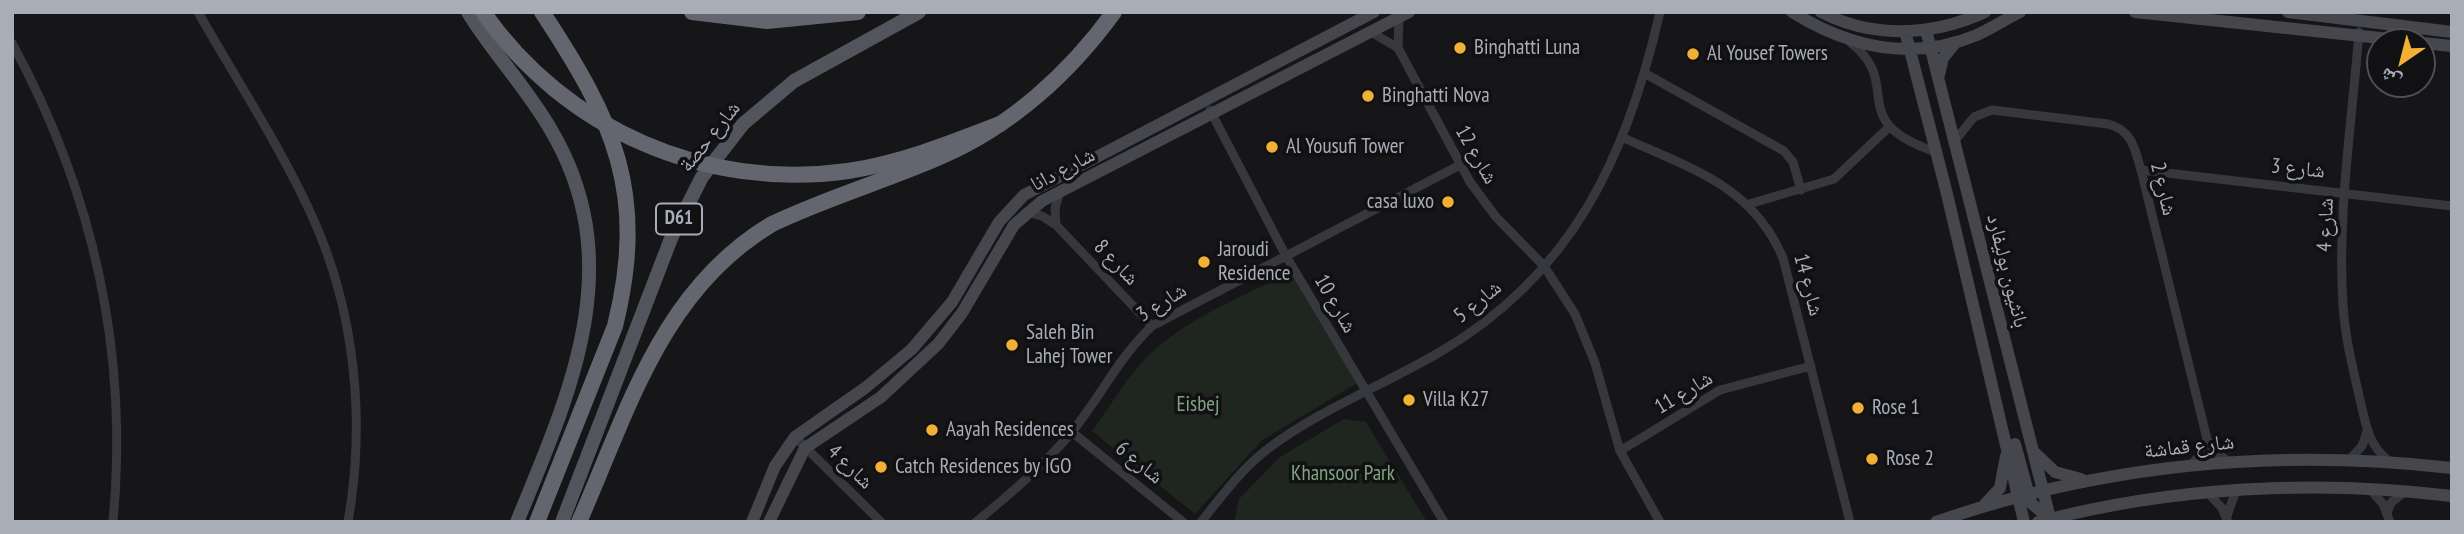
<!DOCTYPE html>
<html>
<head>
<meta charset="utf-8">
<style>
	body { margin:0 }
	#map { position:relative; width:2464px; height:534px; overflow:hidden; background:#161618; font-family:"PT Sans Narrow","Noto Naskh Arabic",sans-serif }
	canvas { display:block }
	.frame { position:absolute; inset:0; border:14px solid #a8adb8; pointer-events:none }
	.north { position:absolute; left:2366px; top:28px; width:70px; height:70px; box-sizing:border-box; background:#111113; border:2px solid #4d4f55; border-radius:50%; rotate:215deg; font-size:19px; font-weight:700; line-height:28px; text-align:center; color:#a8adb8 }
	.north::after { content:''; display:block; margin:auto; width:24px; height:32px; background:#f2b134; clip-path:polygon(50% 0,100% 100%,50% 72%,0 100%) }
</style>
</head>
<body>
<div id="map">
<canvas width="2464" height="534"></canvas>
<div class="frame"></div>
<div class="north">ش</div>
</div>
<script>
const ctx = document.querySelector('canvas').getContext('2d');
ctx.lineJoin = 'round';
function fillPath(path, color) { ctx.fillStyle = color; ctx.fill(path, 'evenodd'); }
function trace(path, color, width, dash) { ctx.strokeStyle = color; ctx.lineWidth = width; ctx.lineCap = dash ? 'butt' : 'round'; ctx.setLineDash(dash || []); ctx.stroke(path); }
function label(font, color, halo, rows, align = 'center') {
  ctx.font = font + ' "PT Sans Narrow","Noto Naskh Arabic",sans-serif'; ctx.lineWidth = 7; ctx.setLineDash([]); ctx.textBaseline = 'middle'; ctx.strokeStyle = halo; ctx.fillStyle = color; for (const [text, x, y, turn = 0] of rows) {
    ctx.save(); ctx.translate(x, y); ctx.rotate((+turn || 0) * Math.PI / 180); ctx.textAlign = isNaN(turn) ? turn : align; if (halo) ctx.strokeText(text, 0, 0); ctx.fillText(text, 0, 0); ctx.restore();
  }
}
const green = new Path2D(`
	M1295,270l64,112 -98,59 -66,73 -103,-83c17,-23 32,-49 51,-70 40,-42 101,-65 152,-91z
	M1344,419l22,3 61,100h-193l5,-23 41,-42z`);
const street = new Path2D(`
	M198,12c38,67 82,134 114,204 43,95 54,203 36,306
	M1399,17l-1,31 72,134 26,35 48,49 31,48 20,49 25,88 40,71
	M1371,32l27,16
	M2359,32c-7,90 -22,183 -16,273 2,33 10,63 17,95 6,24 8,45 29,61
	M12,43c81,149 117,310 101,479
	M1851,43c54,42 -8,78 85,109
	M1646,74l138,77 9,11 8,28
	M1210,110l76,146 158,266
	M1624,138c67,31 128,47 159,120l67,264
	M1953,143l21,-26 18,-7 116,14c24,6 27,25 33,46l66,269 8,13 13,9
	M2141,170l311,36
	M1749,204l85,-25 54,-51
	M1026,212l16,4 14,9 96,101
	M1056,225l-1,-17 5,-16
	M1072,432l111,90
	M795,437l86,85
	M1620,451l100,-61 91,-24
	M2351,458l11,-12 5,-14
	M2192,464l9,-11 6,-14
	M2369,488l14,16 7,18
	M2207,492l15,16 6,14
	M2387,513l4,-10 15,-13
	M2227,516l9,-26
	M976,522c34,-28 66,-55 95,-89 28,-34 48,-76 81,-107l308,-161
	M1201,522c20,-25 39,-51 64,-71 53,-41 117,-65 175,-99 133,-78 187,-196 220,-340`);
const secondary = new Path2D(`
	M1792,12c58,36 120,50 185,23 15,-7 29,-16 43,-23
	M1821,12c52,27 112,24 164,0
	M2135,12l283,30
	M2288,12l164,20
	M1926,30l125,492
	M1905,31l42,163 77,328
	M2422,43l30,3
	M1939,75l4,-17 13,-16
	M2015,444l16,59 19,16
	M2035,453l20,19 26,7
	M1985,504l15,-16 6,-32
	M752,522l23,-56 20,-29 70,-49 47,-39 40,-47 47,-80 25,-27 350,-183
	M769,522l36,-74 76,-51 57,-53 24,-31 52,-88 28,-24 367,-189
	M1936,522c167,-58 340,-74 516,-54
	M2038,522c133,-35 277,-43 414,-26`);
const primary = new Path2D(`
	M468,12c25,41 59,76 83,118 79,134 19,263 -34,392
	M562,522l110,-286 30,-59 41,-53 51,-43 125,-69`);
const highway = new Path2D(`
	M692,12l75,9 91,-9
	M537,522l78,-196c33,-133 -1,-205 -73,-314
	M579,522c49,-111 82,-232 193,-298 54,-26 113,-43 168,-67 70,-30 129,-83 174,-145`);
const highwayBridge = new Path2D(`
	M483,12c83,118 223,179 365,159 53,-8 103,-28 152,-47`);
const markers = [
	[1460,48,7,"#f2b134"],
	[1693,54,7,"#f2b134"],
	[1368,96,7,"#f2b134"],
	[1272,147,7,"#f2b134"],
	[1448,202,7,"#f2b134"],
	[1204,262,7,"#f2b134"],
	[1012,345,7,"#f2b134"],
	[1409,400,7,"#f2b134"],
	[1858,408,7,"#f2b134"],
	[932,430,7,"#f2b134"],
	[1872,459,7,"#f2b134"],
	[881,467,7,"#f2b134"]
];
const shields = [
	[679,219,46]
];
const shieldNames = [
	["D61",679,219]
];
const poiNames = [
	["Binghatti Luna",1474,48],
	["Al Yousef Towers",1707,54],
	["Binghatti Nova",1382,96],
	["Al Yousufi Tower",1286,147],
	["casa luxo",1434,202,"right"],
	["Jaroudi",1218,250],
	["Residence",1218,274],
	["Saleh Bin",1026,333],
	["Lahej Tower",1026,357],
	["Villa K27",1423,400],
	["Rose 1",1872,408],
	["Aayah Residences",946,430],
	["Rose 2",1886,459],
	["Catch Residences by IGO",895,467]
];
const streetNames = [
	["شارع حصة",710,137,-51],
	["شارع 12",1476,155,60],
	["شارع 3",2298,169,6],
	["شارع دانا",1063,170,-28],
	["شارع 2",2163,189,76],
	["شارع 4",2326,225,-88],
	["شارع 8",1116,263,46],
	["بانثيون بوليفارد",2007,271,76],
	["شارع 14",1808,285,75],
	["شارع 5",1478,302,-39],
	["شارع 3",1162,303,-32],
	["شارع 10",1335,304,60],
	["شارع 11",1684,393,-31],
	["شارع قماشة",2189,447,-6],
	["شارع 6",1139,463,39],
	["شارع 4",850,467,44]
];
const parkNames = [
	["Eisbej",1198,405],
	["Khansoor Park",1343,474]
];
fillPath(green, '#1e261f');
trace(street, '#37383d', 9);
trace(secondary, '#45474d', 12);
trace(primary, '#53555c', 14);
trace(highway, '#63666e', 16);
trace(highwayBridge, '#63666e', 16);
for (const [x, y, r, color] of markers) { const dot = new Path2D(); dot.arc(x, y, r, 0, 2 * Math.PI); ctx.fillStyle = color; ctx.fill(dot); trace(dot, '#111113', 2.5); }
for (const [x, y, w] of shields) { const box = new Path2D(); box.roundRect(x - w / 2, y - 15.5, w, 31, 5); ctx.fillStyle = '#111113'; ctx.fill(box); trace(box, '#a8adb8', 2); }
label('bold 19px', '#a8adb8', null, shieldNames);
label('21px', '#a8adb8', '#111113', poiNames, 'left');
label('21px', '#a8adb8', '#111113', streetNames);
label('21px', '#7fa381', '#111113', parkNames);
</script>
</body>
</html>
